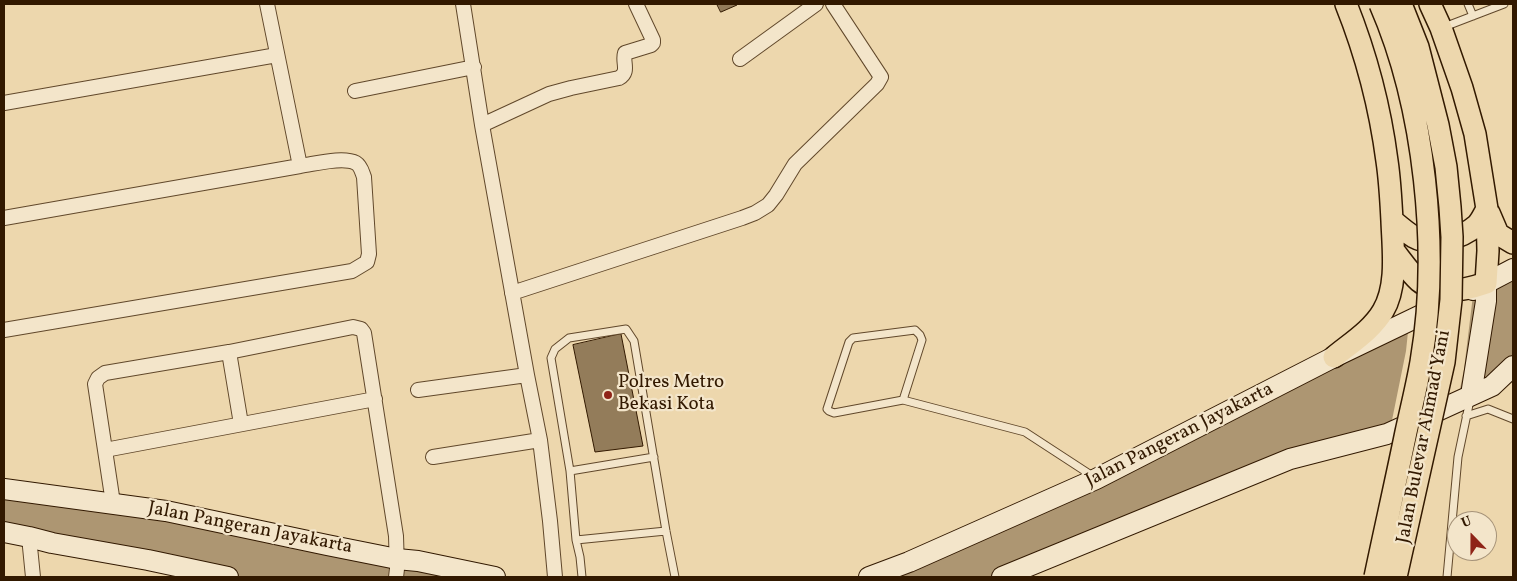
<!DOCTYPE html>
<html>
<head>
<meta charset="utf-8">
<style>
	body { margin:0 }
	#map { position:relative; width:1517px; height:581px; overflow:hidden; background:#edd7ad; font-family:Vollkorn,serif }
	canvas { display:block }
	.frame { position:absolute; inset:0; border:5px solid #321900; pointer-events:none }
	.north { position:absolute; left:1447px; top:511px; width:50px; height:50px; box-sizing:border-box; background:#f3e5ca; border:1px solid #a69379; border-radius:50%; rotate:338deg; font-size:14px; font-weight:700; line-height:20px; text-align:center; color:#321900 }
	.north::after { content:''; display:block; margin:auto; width:18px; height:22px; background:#8f2418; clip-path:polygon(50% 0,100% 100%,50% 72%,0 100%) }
</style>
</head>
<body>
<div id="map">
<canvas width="1517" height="581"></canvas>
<div class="frame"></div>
<div class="north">U</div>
</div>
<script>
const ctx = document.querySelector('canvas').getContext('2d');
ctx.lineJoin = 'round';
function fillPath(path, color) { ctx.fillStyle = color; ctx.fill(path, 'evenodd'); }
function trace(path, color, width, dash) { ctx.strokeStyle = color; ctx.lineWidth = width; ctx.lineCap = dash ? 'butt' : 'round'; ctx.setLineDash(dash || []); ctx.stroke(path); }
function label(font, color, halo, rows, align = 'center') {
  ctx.font = font + ' Vollkorn,serif'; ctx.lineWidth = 4.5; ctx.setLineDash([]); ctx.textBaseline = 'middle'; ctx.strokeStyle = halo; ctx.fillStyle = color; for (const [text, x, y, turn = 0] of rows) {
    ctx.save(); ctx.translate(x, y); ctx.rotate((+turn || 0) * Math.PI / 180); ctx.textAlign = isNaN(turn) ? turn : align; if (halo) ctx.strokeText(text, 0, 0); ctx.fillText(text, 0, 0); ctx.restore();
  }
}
const water = new Path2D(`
	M1513,269v97l-21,20 -202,73 -288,118h-133z
	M4,489l491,88h-267l-224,-45z`);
const pier = new Path2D(`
	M1474,287l-10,82 -7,35 -68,31 17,-84 3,-29z`);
const building = new Path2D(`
	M717,4h20v1l-16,7z
	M621,334l22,112 -48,6 -22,-107z`);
const lane = new Path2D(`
	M1468,4l5,12
	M1444,27l60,-23
	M903,400l19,-60 -2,-5 -5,-5 -62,8 -4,4 -22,67 2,2 5,2 69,-13 122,32 69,45
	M1466,416l22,-7 25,10
	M570,471l84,-14
	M576,540l90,-9
	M582,577l-2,-20 -4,-17 -6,-69 -19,-113 4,-9 14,-11 57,-9 8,12 32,190 9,46
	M1447,577l11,-120 12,-57`);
const street = new Path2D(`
	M267,4l33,162
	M463,4l19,121 45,250 13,65 10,81 5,56
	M740,59l76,-55
	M355,91l119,-24
	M4,103l273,-48
	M482,125l67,-31 22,-6 48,-10c11,-6 3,-16 6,-25l26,-8 2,-2v-3l-17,-36
	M4,218l296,-52c15,-2 43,-10 56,-3 5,3 6,9 8,14l5,77 -2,8 -15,9 -348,59
	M512,293l230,-75 13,-5 13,-8 8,-10 19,-31 82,-80 4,-7 -48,-73
	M229,352l12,72
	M418,390l109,-15
	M105,450l270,-51
	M433,457l107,-17
	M113,503l-18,-119 3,-6 7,-5 124,-21 124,-25 8,2 3,4 32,203 1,33 -1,8
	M29,537l4,40`);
const secondary = new Path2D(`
	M1473,290l40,-21
	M1471,395l15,-94v-18
	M4,489l162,22 161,34 70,14 21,2 77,16
	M4,532l25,5 23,6 96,17 80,17
	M869,577l40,-15 187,-83 238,-122 106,-51
	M1002,577l288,-118 97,-25 105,-48 21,-20`);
const primary = new Path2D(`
	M1489,213l9,21 15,9
	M1392,220c7,6 14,12 22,17 18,10 47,2 63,-12 4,-4 7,-11 10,-16
	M1394,251c8,10 16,22 25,30 18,15 47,9 67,2l2,-32 -1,-42 -12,-75 -13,-46 -21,-60 -11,-24
	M1334,357c17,-14 38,-27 49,-46 15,-25 10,-62 9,-90 -1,-20 -2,-40 -5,-60 -7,-54 -21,-107 -41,-157`);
const primaryBridge = new Path2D(`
	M1375,577c10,-48 21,-96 31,-145 5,-23 11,-47 15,-70 19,-111 4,-255 -41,-358
	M1396,577l48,-215 7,-62 1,-63 -2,-30 -4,-40 -8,-42 -20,-78 -17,-43`);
const markers = [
	[608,395,5,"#8f2418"]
];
const poiNames = [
	["Polres Metro",618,384],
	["Bekasi Kota",618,406]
];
const streetNames = [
	["Jalan Pangeran Jayakarta",1180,436,-27],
	["Jalan Bulevar Ahmad Yani",1425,437,-79],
	["Jalan Pangeran Jayakarta",250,529,11]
];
fillPath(water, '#ad9672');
trace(water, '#7c6444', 1);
fillPath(pier, '#edd7ad');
fillPath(building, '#937c5a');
trace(building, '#321900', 1);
trace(lane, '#61482b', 9);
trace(street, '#61482b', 16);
trace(secondary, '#321900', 22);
trace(primary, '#321900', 24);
trace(lane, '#f3e5ca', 7);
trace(street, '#f3e5ca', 14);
trace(secondary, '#f3e5ca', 20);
trace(primary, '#edd7ad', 21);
trace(primaryBridge, '#321900', 24, []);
trace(primaryBridge, '#edd7ad', 21);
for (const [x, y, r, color] of markers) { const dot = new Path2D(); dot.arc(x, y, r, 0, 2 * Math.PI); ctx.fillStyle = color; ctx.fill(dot); trace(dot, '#f3e5ca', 2); }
label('19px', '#321900', '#f3e5ca', poiNames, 'left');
label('19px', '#321900', '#f3e5ca', streetNames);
</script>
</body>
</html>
